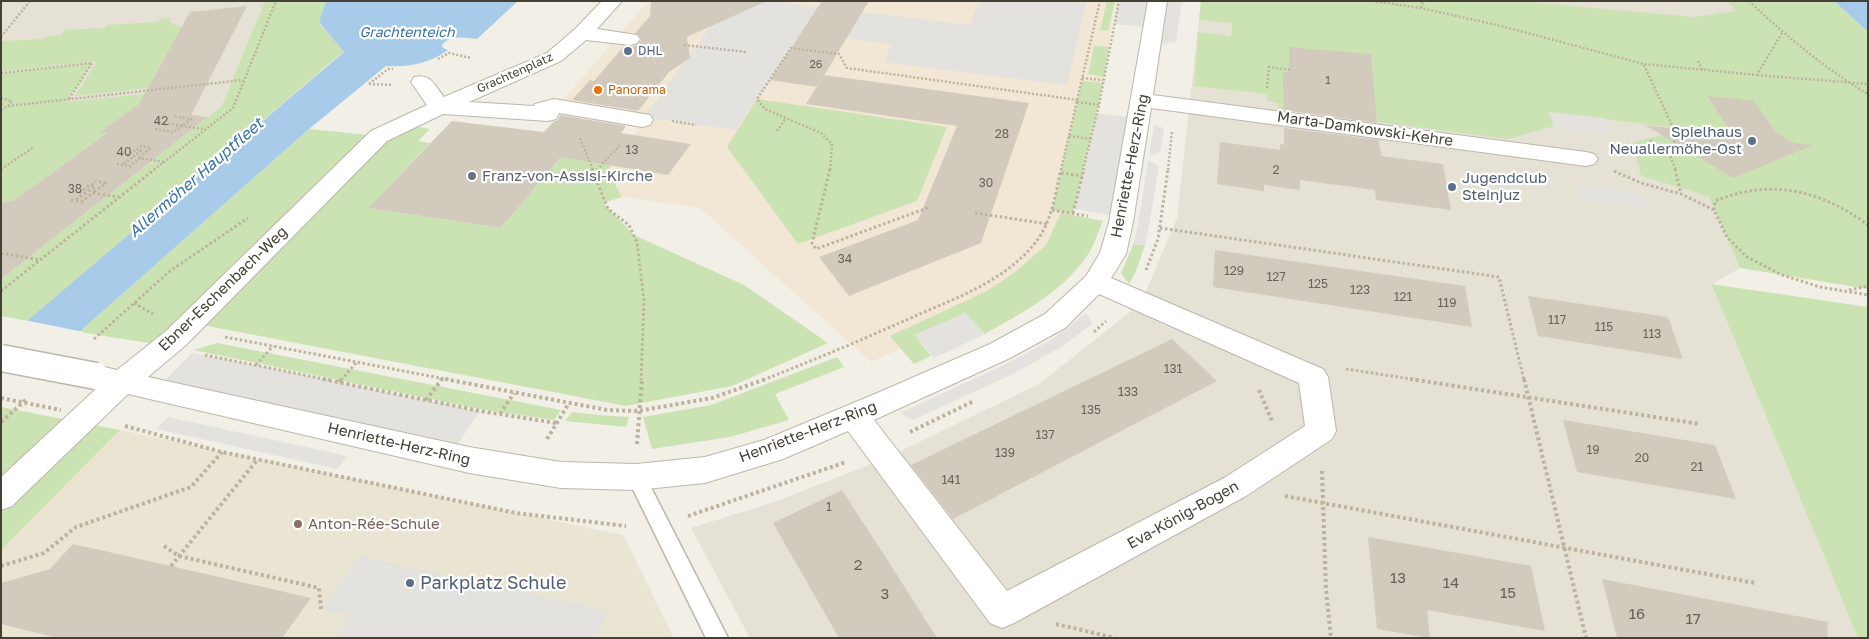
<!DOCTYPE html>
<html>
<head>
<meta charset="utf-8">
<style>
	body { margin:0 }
	#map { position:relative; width:1869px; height:639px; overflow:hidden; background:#f2efe7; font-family:"Golos Text",sans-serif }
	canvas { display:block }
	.frame { position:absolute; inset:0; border:2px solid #444036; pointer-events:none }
</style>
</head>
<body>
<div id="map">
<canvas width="1869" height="639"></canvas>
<div class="frame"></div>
</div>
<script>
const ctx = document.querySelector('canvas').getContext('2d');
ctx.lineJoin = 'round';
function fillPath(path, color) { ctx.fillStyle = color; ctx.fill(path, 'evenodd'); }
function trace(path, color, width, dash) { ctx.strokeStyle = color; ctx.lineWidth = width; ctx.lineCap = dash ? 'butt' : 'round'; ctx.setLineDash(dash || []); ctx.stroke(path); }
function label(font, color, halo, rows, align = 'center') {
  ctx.font = font + ' "Golos Text",sans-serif'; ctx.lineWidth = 4.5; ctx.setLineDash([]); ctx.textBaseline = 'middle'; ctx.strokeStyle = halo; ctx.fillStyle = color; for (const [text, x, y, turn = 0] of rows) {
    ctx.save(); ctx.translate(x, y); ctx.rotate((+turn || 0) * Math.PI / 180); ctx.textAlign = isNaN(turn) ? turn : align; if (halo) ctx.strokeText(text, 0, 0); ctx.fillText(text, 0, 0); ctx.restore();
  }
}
const residential = new Path2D(`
	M1,1h264l-44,106 -220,172z
	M1201,1h527l39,42 58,46 -193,55 9,32 68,21 31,71 -29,17 147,353h-1108l-59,-110 83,-26 108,-42 157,-76 102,-81 36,-85z`);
const commercial = new Path2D(`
	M648,1h468l-15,94 -21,103 -34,63 -81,58 -94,43 -171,-154 -78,-11 -13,-25 6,-16 27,-31 -88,-14z`);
const education = new Path2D(`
	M120,430l503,105 51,103h-673v-88z`);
const green = new Path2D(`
	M265,1h61l-7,22 25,28 -316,270 -27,-5v-37l220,-172z
	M1107,1h8l-7,30 -8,-1z
	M1201,1h316l177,16 42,-6 -8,-10h106l34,31v257l-128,-21 -31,-71 -68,-21 -9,-33 52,-14 -134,-17 4,14 -46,13 -230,-30v-6l-11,-2v-7l-73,-8 4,-54 33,4 1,-13 -33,-3z
	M171,18l-2,4 17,7 -6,23 -14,2 -15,28 50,-6 -4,7 -122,13 22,-35 -96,10v-28l2,-2 41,-2 3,-3 14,-1 4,-5 40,-2 1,-3 52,-3 2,-3z
	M1094,46l15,1 -5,30 -16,-3z
	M92,63l-26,39 88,-9 -54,39 6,1 -91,67 -14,3v-130z
	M1082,81l21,2 -30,130 -21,-3z
	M757,99l190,28 -30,74 -119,43 -71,-97z
	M402,124l28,5 -12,12 12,2 -62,65 133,20 71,-84 43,12 -6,16 13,25 -19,6 31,32 110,50 84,58 -96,43 -106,20 -445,-85 -26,23 -76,-12 230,-203 70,7z
	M1061,213l42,8c-5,11 -9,25 -16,35 -25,36 -65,57 -102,78l-20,-21 -50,22 16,21 -17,8 -24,-28 97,-45 27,-18 32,-28z
	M1133,245h12l-9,26 -7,13 -8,-11z
	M1711,284l157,23v331h-10z
	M217,343l344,67 -7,10 -74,-11 -287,-59z
	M837,357l7,10 -69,27 14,26 -59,17 -78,12 -9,-32 68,-12z
	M1,407l119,23 -119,120z
	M572,412l26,3 31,2 -3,10 -61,-6z`);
const parking = new Path2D(`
	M729,1h43l197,24 10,-24h108l-20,84 -183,-23 8,-18 -92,-11 -64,97 -92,-13z
	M1117,1h41l-4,27 -40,-4z
	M1167,1h15l-6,41 -14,2z
	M1549,112l54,6 6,16 -55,-6z
	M1097,113l31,4 -17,98 -37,-6z
	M1154,125l10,3 -4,25 -11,3z
	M1148,160l11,6 -10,60 -4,19h-12l5,-20z
	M1575,185l68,9 6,14 -70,-9z
	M965,313l20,21 -51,24 -19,-23z
	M1086,313l7,11 -32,23 -48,27 -100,46 -13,-7 104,-48 47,-25z
	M192,353l63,12 225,46 -23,34 -301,-56z
	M168,417l180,39 -11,13 -181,-40z
	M359,556l249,55 -14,27h-259l15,-23 -29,-6z`);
const water = new Path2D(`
	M326,1h192l-41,38c-12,-1 -27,-5 -35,6l1,3 5,2c-19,14 -39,17 -62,16l-77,63 -308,272v-58l343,-291 -25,-30z
	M1834,1h34v31z`);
const pier = new Path2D(`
	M24,320l60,12 -83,71v-63z`);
const building = new Path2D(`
	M651,1h116l-80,36 3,21 -21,14 -31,39 -66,-11 18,-20 4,1 30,-35 7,1 7,-3 4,-5 -7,-6 15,-17z
	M822,1h47l-52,86 -47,-7z
	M247,6l-56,109 17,2 -207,162v-76l14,-3 92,-67 -7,-1 39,-28 51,-92z
	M1289,47l82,7 6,69 -93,-13 -1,-38h6z
	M824,75l205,28 -48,140 -132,53 -30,-39 99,-37 39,-94 -151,-22z
	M1707,96l46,4 24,33 16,10 20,2 -80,33 -88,-53 89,11z
	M560,115l66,11 -5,7 70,11 -23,31 -107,-18 -60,71 -133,-20 84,-87 92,11 9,-10 5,-2z
	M1284,128l95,12 2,16 62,8 8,46 -75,-10 -1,-10 -75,-10v10l-36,-5v6l-47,-7 3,-42 60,8v-6l4,1z
	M1215,250l250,36 7,41 -259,-40z
	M1528,296l140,21 15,42 -145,-23z
	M1172,339l45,42 -264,138 -42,-54z
	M1563,420l152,25 21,54 -159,-27z
	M842,490l55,85 40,63h-98l-66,-115z
	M1368,537l163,29 14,65 -118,-21 3,28 -53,-9z
	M73,544l98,22 140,32 -29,40h-225l-56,-14v-41l49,-14z
	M1602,579l226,43 -1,16h-210z`);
const pathFar2 = new Path2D(`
	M1372,1l49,7 80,18 143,38 113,11 25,-42
	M1749,1c37,35 75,67 119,93
	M1421,8l2,-7
	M1,37l29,-36
	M684,45l62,7
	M438,59l11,-6 22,5
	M1698,61l5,10
	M1,73l91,-10 -23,36
	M1757,75l111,9
	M1082,78l21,2
	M369,84l19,-15h5
	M369,84l24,1
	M1267,88l2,-21 23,3
	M1,98l11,3 -4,5
	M1077,102l22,3
	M1,110l7,-4 235,-26
	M672,121l24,4
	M164,123l18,3 9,-7 -18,-3
	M155,129l18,3 9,-6 23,3
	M777,131l9,-13
	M1069,136l22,3
	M580,138l13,32
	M1650,140l3,9
	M140,146l11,2 -11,9
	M1667,149l9,21
	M1617,153l17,-4h33l6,-4 4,-9 -33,-71
	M127,156l10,-7 5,1
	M117,164l13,2 10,-8 24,4
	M124,164l18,-14
	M1,169l33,-22
	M154,170l79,-62 43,-107
	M597,170l23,-25
	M830,170l2,-26 -11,-11 -56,-24 -8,-10 34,-51 48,6 8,14 231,32
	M1061,170l39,-169
	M1083,170l16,-65 20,-104
	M1168,170l4,-39`);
const pathFar1 = new Path2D(`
	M592,169l16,40 21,16 8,17 7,59 -3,79
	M830,169l-18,74 4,6 114,-42
	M1675,169l6,25
	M1614,171l27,12 40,11 33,16 13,27 20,20 35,18 38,12 48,8
	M1061,173l21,3
	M594,174l4,-5
	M94,192l12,-9 -11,-2
	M79,193l12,-9 3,1
	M71,200l10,2 12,-9 26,4
	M76,200l19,-14
	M1052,210l36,6
	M1714,210l1,-9c55,-23 106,-11 153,24
	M975,213l73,11
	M1073,213l11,-44
	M1160,228l339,49 25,103
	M1,253l39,7
	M1146,270l12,-31 10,-70
	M1849,290l19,-4
	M1,291l154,-122
	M134,303l19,11
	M1094,332l12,-11
	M225,337l226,43
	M94,339l76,-68 78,-53
	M205,355l124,25
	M256,365l17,-19
	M1346,369l72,11
	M341,380l15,-17
	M763,380c51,-20 101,-41 150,-63 43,-19 92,-36 122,-74 17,-21 20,-48 26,-74`);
const path = new Path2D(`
	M323,379l157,32 76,12
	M445,379l162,31 31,1 74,-13 54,-19
	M1410,379l290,45
	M1524,379l62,259
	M339,382l3,-3
	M1259,390l13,31
	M426,400l16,-21
	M500,414l14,-21
	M1,422l27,-24
	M125,426l97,26 294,61 110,13
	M910,432l64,-31
	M547,439l22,-36
	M637,444l5,-65
	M1322,471l4,119 5,48
	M1285,496l470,87
	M688,516l158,-54
	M164,546l15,10 140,32 2,21
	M1,566l43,-13 32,-26 115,-40 31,-35
	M171,566l87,-107
	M1056,624l59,14`);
const lane = new Path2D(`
	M636,469l7,3 85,166h-22l-79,-161 2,-5z`);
const street = new Path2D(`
	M602,1h20l-25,28 40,6 3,4 -3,4 -7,2 -44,-5 -25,21 -92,41 65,4 1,-2 19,-5 96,16 3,5 -3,5 -8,2 -83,-14 -3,6 -8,2 -105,-7 -56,27 -201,204 -38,32 321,70 92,15 75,2 69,-7 59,-17 111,-46 115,-50 55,-30 41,-38 14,-23 9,-31 39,-221h19l-14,94 433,57 8,2 4,5 -4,5 -8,2 -435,-58 -18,114 -7,32 -15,24 212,91 5,8 8,54 -4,8 -86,57 -232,127 -12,5 -12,-5 -142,-192 -65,28 -78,24 -69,7 -75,-2 -92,-15 -341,-79 -116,112 -11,4v-33l97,-90 -12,-3 -4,-8 4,-8 10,-3 21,5 49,-39 205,-200 56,-26 -16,-23 3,-5c17,-4 21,9 30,20l103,-44 28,-24zM1099,294l200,89 6,43 -81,52 -217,113 -133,-171 136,-62 55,-30z`);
const pathBridge = new Path2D(`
	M1,398l60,12`);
const streetBridge = new Path2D(`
	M1,358l95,18`);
const markers = [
	[628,51,5,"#5c6f8a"],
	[598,90,5,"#e8710a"],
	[1752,141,5,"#5c6f8a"],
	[472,176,5,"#6b7280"],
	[1452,187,5,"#5c6f8a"],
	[298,524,5,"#8d6e63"],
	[410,583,5,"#5c6f8a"]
];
const farNumbernames = [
	["26",816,65],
	["1",1328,81]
];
const farServicenames = [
	["DHL",638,51]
];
const farStreetnames = [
	["Grachtenplatz",515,73,-24]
];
const farFoodnames = [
	["Panorama",608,90]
];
const numberNames = [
	["42",161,121],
	["28",1002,134],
	["13",632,150],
	["40",124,152],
	["2",1276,170],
	["30",986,183],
	["38",75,189],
	["34",845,259],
	["129",1234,271],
	["127",1276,277],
	["125",1318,284],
	["123",1360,290],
	["121",1403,297],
	["119",1447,303],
	["117",1557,320],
	["115",1604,327],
	["113",1652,334],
	["131",1173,369],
	["133",1128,392],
	["135",1091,410],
	["137",1045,435],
	["19",1593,450],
	["139",1005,453],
	["20",1642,458],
	["21",1697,467],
	["141",951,480],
	["1",829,507]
];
const farWaternames = [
	["Grachtenteich",407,33]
];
const streetNames = [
	["Marta-Damkowski-Kehre",1365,129,8],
	["Henriette-Herz-Ring",1130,166,-79],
	["Ebner-Eschenbach-Weg",223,289,-44],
	["Henriette-Herz-Ring",808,432,-21],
	["Henriette-Herz-Ring",399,444,13],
	["Eva-König-Bogen",1183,515,-29]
];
const serviceNames = [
	["Spielhaus",1742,132],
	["Neuallermöhe-Ost",1742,149],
	["Jugendclub",1462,178,"left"],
	["Steinjuz",1462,195,"left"]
];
const worshipNames = [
	["Franz-von-Assisi-Kirche",482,176]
];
const educationNames = [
	["Anton-Rée-Schule",308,524]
];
const nearNumbernames = [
	["2",858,565],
	["13",1398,578],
	["14",1451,583],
	["15",1508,593],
	["3",885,594],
	["16",1637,614],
	["17",1693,619]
];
const waterNames = [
	["Allermöher Hauptfleet",196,178,-41]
];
const nearServicenames = [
	["Parkplatz Schule",420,583]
];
fillPath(residential, '#e5e1d5');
fillPath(commercial, '#f2e7d4');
fillPath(education, '#eae4d2');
fillPath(green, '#cbe3b3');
fillPath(parking, '#e3e2de');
fillPath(water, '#a8cbe9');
fillPath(pier, '#f2efe7');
fillPath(building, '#d2cbbd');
trace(lane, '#bcb7aa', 3);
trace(street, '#bcb7aa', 2);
trace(pathFar2, '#bdb39d', 2.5, [2, 2]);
trace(pathFar1, '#bdb39d', 3, [2.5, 2.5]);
trace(path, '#bdb39d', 4, [3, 3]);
fillPath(lane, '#fff');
fillPath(street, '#fff');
trace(streetBridge, '#bcb7aa', 29, []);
trace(pathBridge, '#bdb39d', 4, [3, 3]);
trace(streetBridge, '#fff', 26);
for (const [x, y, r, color] of markers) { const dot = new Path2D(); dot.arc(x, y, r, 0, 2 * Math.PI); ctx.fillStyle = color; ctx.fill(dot); trace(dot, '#fff', 2); }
label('11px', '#686358', null, farNumbernames);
label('12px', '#4e5e75', '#fff', farServicenames, 'left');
label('12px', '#444036', '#fff', farStreetnames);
label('12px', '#c56008', '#fff', farFoodnames, 'left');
label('12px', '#686358', null, numberNames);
label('italic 14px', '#3972a6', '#fff', farWaternames);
label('15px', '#444036', '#fff', streetNames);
label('15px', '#4e5e75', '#fff', serviceNames, 'right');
label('15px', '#5b616d', '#fff', worshipNames, 'left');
label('15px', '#785e54', '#fff', educationNames, 'left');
label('15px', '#686358', null, nearNumbernames);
label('italic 16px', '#3972a6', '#fff', waterNames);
label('18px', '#4e5e75', '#fff', nearServicenames, 'left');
</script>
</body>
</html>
